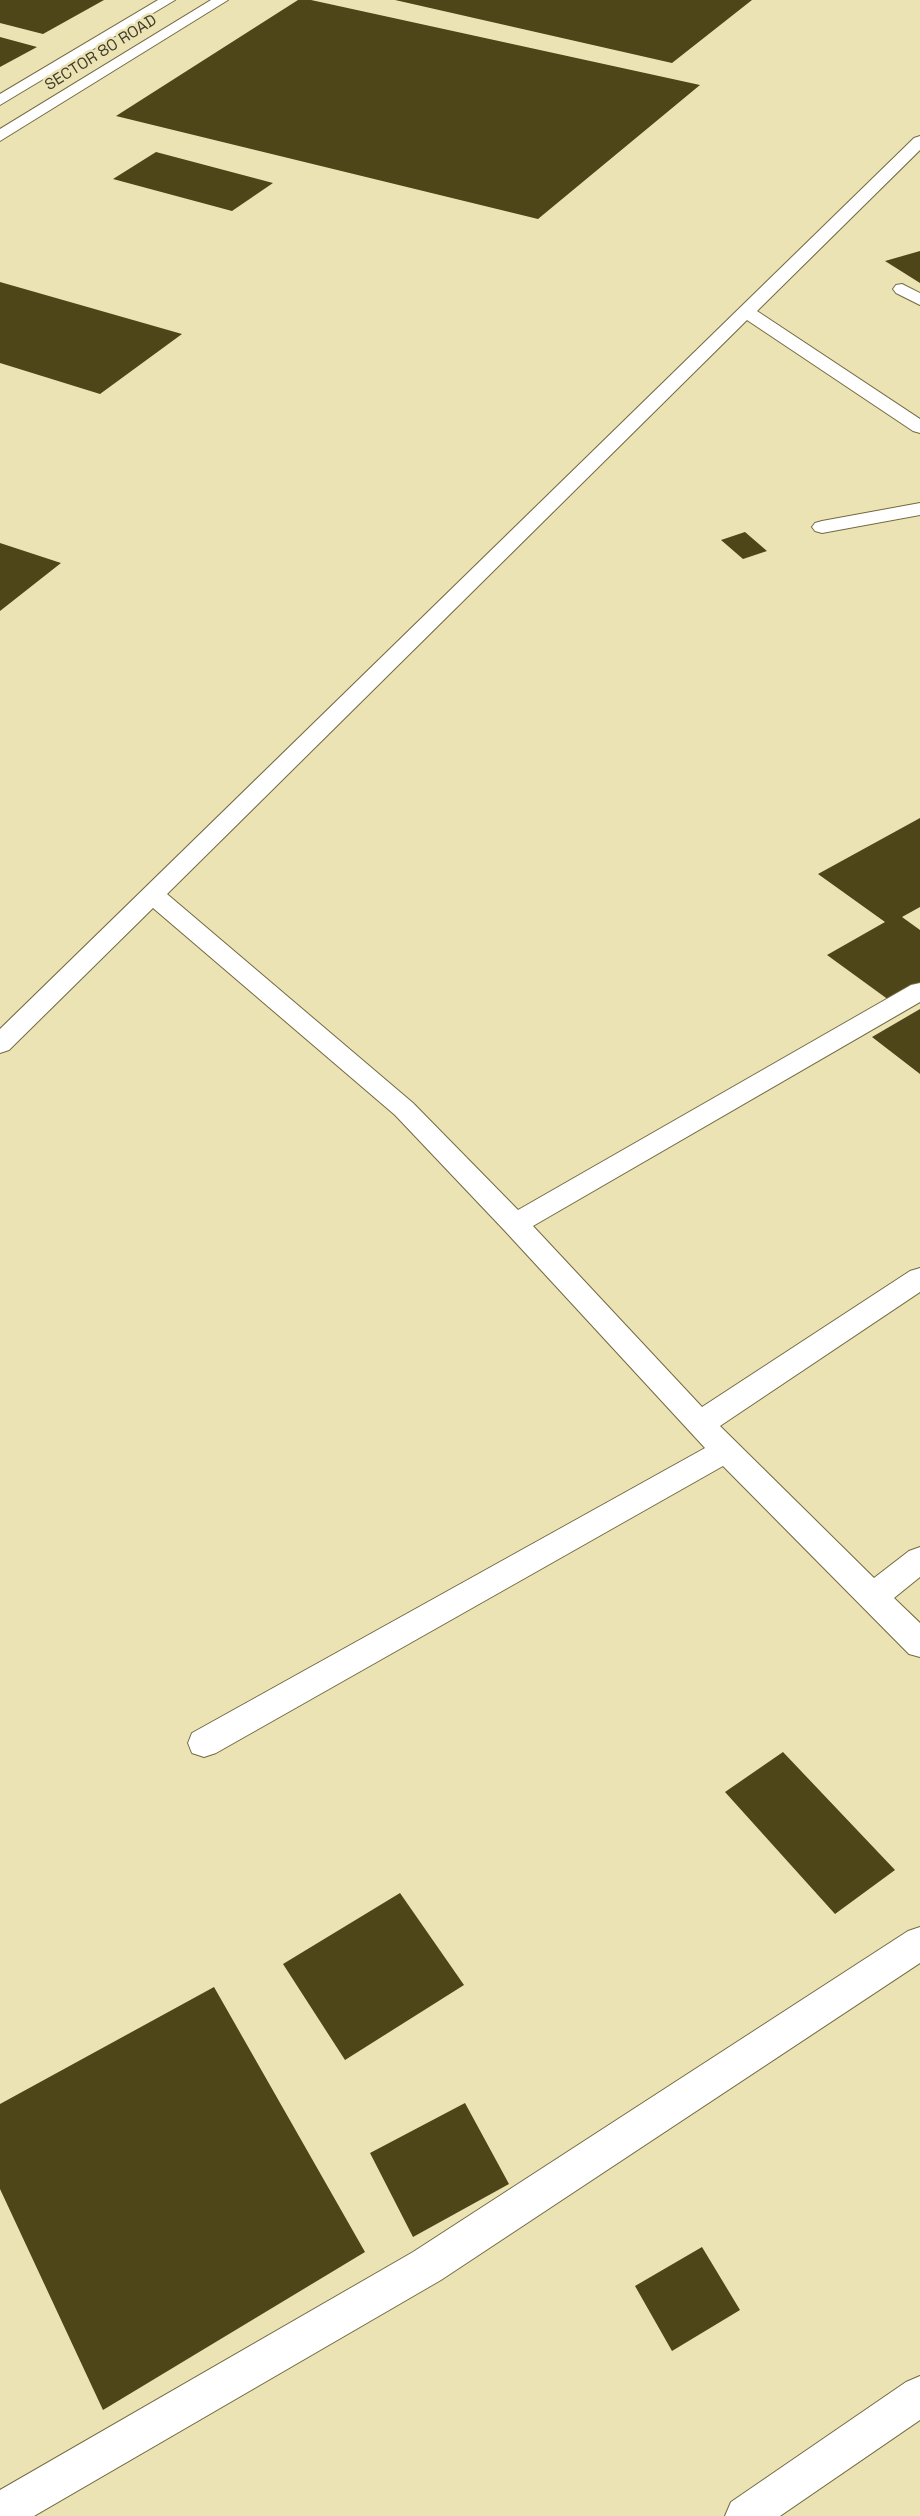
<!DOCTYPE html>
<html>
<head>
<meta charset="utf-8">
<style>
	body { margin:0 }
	canvas { display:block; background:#ece3b5 }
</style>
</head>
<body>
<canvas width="920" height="2516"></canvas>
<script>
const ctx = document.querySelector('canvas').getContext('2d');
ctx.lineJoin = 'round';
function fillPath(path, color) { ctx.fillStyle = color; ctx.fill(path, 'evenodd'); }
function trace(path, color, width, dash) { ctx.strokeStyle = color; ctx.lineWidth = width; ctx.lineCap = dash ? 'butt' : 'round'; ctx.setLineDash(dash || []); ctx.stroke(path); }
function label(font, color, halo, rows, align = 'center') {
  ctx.font = font + ' "Space Grotesk",sans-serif'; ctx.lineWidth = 5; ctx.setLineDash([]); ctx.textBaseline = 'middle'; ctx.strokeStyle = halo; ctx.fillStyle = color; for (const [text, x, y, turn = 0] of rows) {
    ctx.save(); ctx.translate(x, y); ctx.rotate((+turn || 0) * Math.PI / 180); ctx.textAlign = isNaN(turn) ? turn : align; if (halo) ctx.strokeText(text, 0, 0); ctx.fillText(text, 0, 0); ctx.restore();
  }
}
const building = new Path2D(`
	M0,0h104l-61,34 -43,-11z
	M298,0h13l389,85 -162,134 -422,-103z
	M395,0h357l-80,63z
	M0,37l37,10 -37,20z
	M156,152l117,31 -41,28 -119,-32z
	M920,251v32l-35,-22z
	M0,282l182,52 -82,60 -100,-31z
	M745,532l22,19 -24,8 -22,-19z
	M0,543l61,20 -61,48z
	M920,818v89l-18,10 18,13v57l-27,16 -66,-48 58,-33 -67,-48z
	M920,1009v65l-48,-37z
	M783,1752l112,118 -60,44 -110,-122z
	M400,1893l64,92 -119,75 -62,-96z
	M214,1987l151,265 -262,158 -103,-221v-85z
	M465,2103l44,81 -96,53 -43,-84z
	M702,2247l38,63 -68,41 -37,-65z`);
const minor = new Path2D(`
	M158,0h17l-175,105v-11z
	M211,0h17l-228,141v-12z
	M920,136v14l-163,161 163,108v14l-7,-2 -166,-111 -580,574 246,209 105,107 393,-225 9,-2v19l-387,224 169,181 208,-136 10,-3v24l-200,134 154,152 35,-27 11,-4v30l-26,21 26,25v34l-11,-3 -186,-188 -507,287 -12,4 -12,-4 -4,-10 4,-10 513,-285 -200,-217 -110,-116 -242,-207 -144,142 -9,3v-24l914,-891z
	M902,284l18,9v12l-24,-12 -3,-4 3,-4z
	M920,503v12l-98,18 -7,-2 -3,-4 3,-4 7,-2z
	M920,1927v36l-479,317 -407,236h-34v-26l413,-238 495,-321z
	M920,2376v44l-140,96h-55l6,-14 175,-120z`);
const farStreetnames = [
	["SECTOR 80 ROAD",101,53,-32]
];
fillPath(building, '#4e4518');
trace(minor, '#726a40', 2);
fillPath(minor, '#fff');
label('16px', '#3f3c29', '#ece3b5', farStreetnames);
</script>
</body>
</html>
